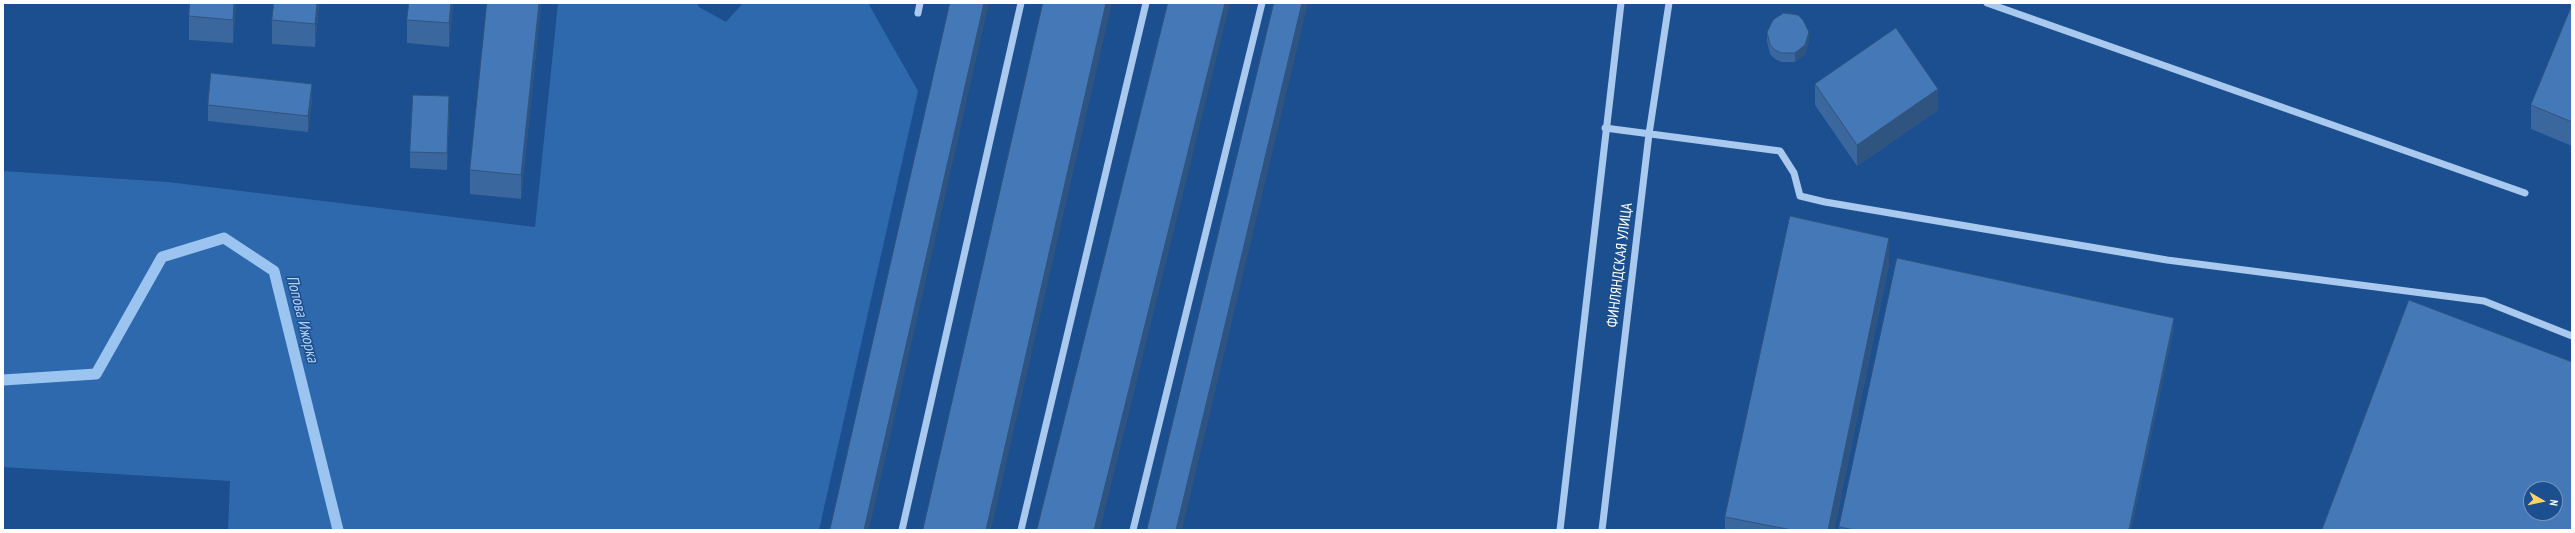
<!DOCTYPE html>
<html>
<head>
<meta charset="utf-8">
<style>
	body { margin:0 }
	#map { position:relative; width:2575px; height:533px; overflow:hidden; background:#1b4f8f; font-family:"PT Sans Narrow",sans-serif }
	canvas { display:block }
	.frame { position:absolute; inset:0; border:4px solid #fff; pointer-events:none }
	.north { position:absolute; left:2523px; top:481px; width:40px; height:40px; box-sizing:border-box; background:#1b4f8f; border:1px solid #7695bc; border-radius:50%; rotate:99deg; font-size:11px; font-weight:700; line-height:16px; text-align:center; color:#fff }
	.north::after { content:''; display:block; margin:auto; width:14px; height:18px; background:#ffd166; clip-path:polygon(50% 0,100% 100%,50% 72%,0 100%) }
</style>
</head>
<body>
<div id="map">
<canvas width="2575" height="533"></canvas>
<div class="frame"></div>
<div class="north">N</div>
</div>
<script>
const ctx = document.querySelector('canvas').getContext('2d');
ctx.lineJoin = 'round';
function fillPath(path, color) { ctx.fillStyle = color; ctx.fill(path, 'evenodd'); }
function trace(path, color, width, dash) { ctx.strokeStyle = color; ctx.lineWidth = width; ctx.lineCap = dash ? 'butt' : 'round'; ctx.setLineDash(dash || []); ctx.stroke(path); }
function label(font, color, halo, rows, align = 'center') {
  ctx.font = font + ' "PT Sans Narrow",sans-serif'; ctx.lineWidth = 3; ctx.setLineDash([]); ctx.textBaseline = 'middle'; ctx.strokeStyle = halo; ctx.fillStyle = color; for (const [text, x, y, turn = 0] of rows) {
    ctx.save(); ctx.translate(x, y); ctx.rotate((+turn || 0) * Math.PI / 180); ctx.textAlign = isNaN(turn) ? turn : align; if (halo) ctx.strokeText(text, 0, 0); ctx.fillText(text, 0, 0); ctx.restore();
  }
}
const green = new Path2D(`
	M558,3h139l2,4 27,15 17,-19h125l50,88 -99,439h-591l2,-49 -227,-14v-296l165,11 367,45z`);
const stream = new Path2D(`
	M3,380l93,-6 66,-117 62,-19 50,33 64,259`);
const minor = new Path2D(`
	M1987,3l538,190
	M918,13l2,-10
	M1605,128l175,23 14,22 6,23 25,6 342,58 317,41 88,35
	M902,530l119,-527
	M1021,530l125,-527
	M1133,530l129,-527
	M1560,530l61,-527
	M1602,530l47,-396 20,-131`);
const wall = new Path2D(`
	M190,3h46l-3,40 -44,-3v-24z
	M319,3l-4,44 -43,-3v-24z
	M409,3h44l-4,44 -42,-4v-23z
	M487,3h54l-20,196 -51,-5v-24z
	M2572,5v141l-41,-17v-24z
	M1767,32l42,9 -4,13 -10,8h-14l-6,-3 -5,-5 -3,-13z
	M1815,84l123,26 -81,56 -42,-61z
	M312,100l-4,32 -100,-11v-16z
	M449,112l-2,58 -37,-2v-16z
	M1889,264l-55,266h-109v-13z
	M2174,327l-43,203h-292v-3z`);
const shadedWall = new Path2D(`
	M234,3h2l-3,40v-23z
	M317,3h2l-4,44v-23z
	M451,3h2l-4,44v-24z
	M539,3h2l-20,196v-24z
	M984,3h5l-120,527h-5z
	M1106,3h6l-121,527h-5z
	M1225,3h5l-130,527h-6z
	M1302,3h6l-126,527h-6z
	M1809,32v9l-4,13 -10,8v-9z
	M312,84v16l-4,32v-16z
	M1938,89v21l-81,56v-21z
	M449,96v16l-2,58v-17z
	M1889,238v26l-55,266h-6z
	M2174,318v9l-43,203h-2z`);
const building = new Path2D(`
	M190,3h44l-1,17 -44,-4z
	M274,3h43l-2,21 -43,-4z
	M409,3h42l-2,20 -42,-3z
	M487,3h52l-18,172 -51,-5z
	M950,3h34l-120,527h-34z
	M1043,3h63l-120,527h-63z
	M1168,3h57l-131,527h-57z
	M1274,3h28l-126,527h-29z
	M2572,5v117l-41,-17z
	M1784,13l14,2 5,5 6,12 -4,13 -10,8h-14l-6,-3 -5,-5 -3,-13 6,-12z
	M1896,28l42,61 -81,56 -42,-61z
	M211,73l101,11 -4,32 -100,-11z
	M413,95l36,1 -2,57 -37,-1z
	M1790,216l99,22 -61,292h-36l-67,-13z
	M1897,258l277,60 -45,212h-274l-16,-3z
	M2409,300l163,62v168h-250zM2531,489h24v24h-24z`);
const streetNames = [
	["ФИНЛЯНДСКАЯ УЛИЦА",1620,265,-83]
];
const waterNames = [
	["Попова Ижорка",302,319,76]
];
fillPath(green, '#2e69ad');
trace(stream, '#9cc4f0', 11);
trace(minor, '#a9c9ee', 7);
fillPath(wall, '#3a679d');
fillPath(shadedWall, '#305480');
fillPath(building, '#4478b7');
trace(building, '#305480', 1);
label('15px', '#fff', '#1b4f8f', streetNames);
label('italic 16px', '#b5d3f5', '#1b4f8f', waterNames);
</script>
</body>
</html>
